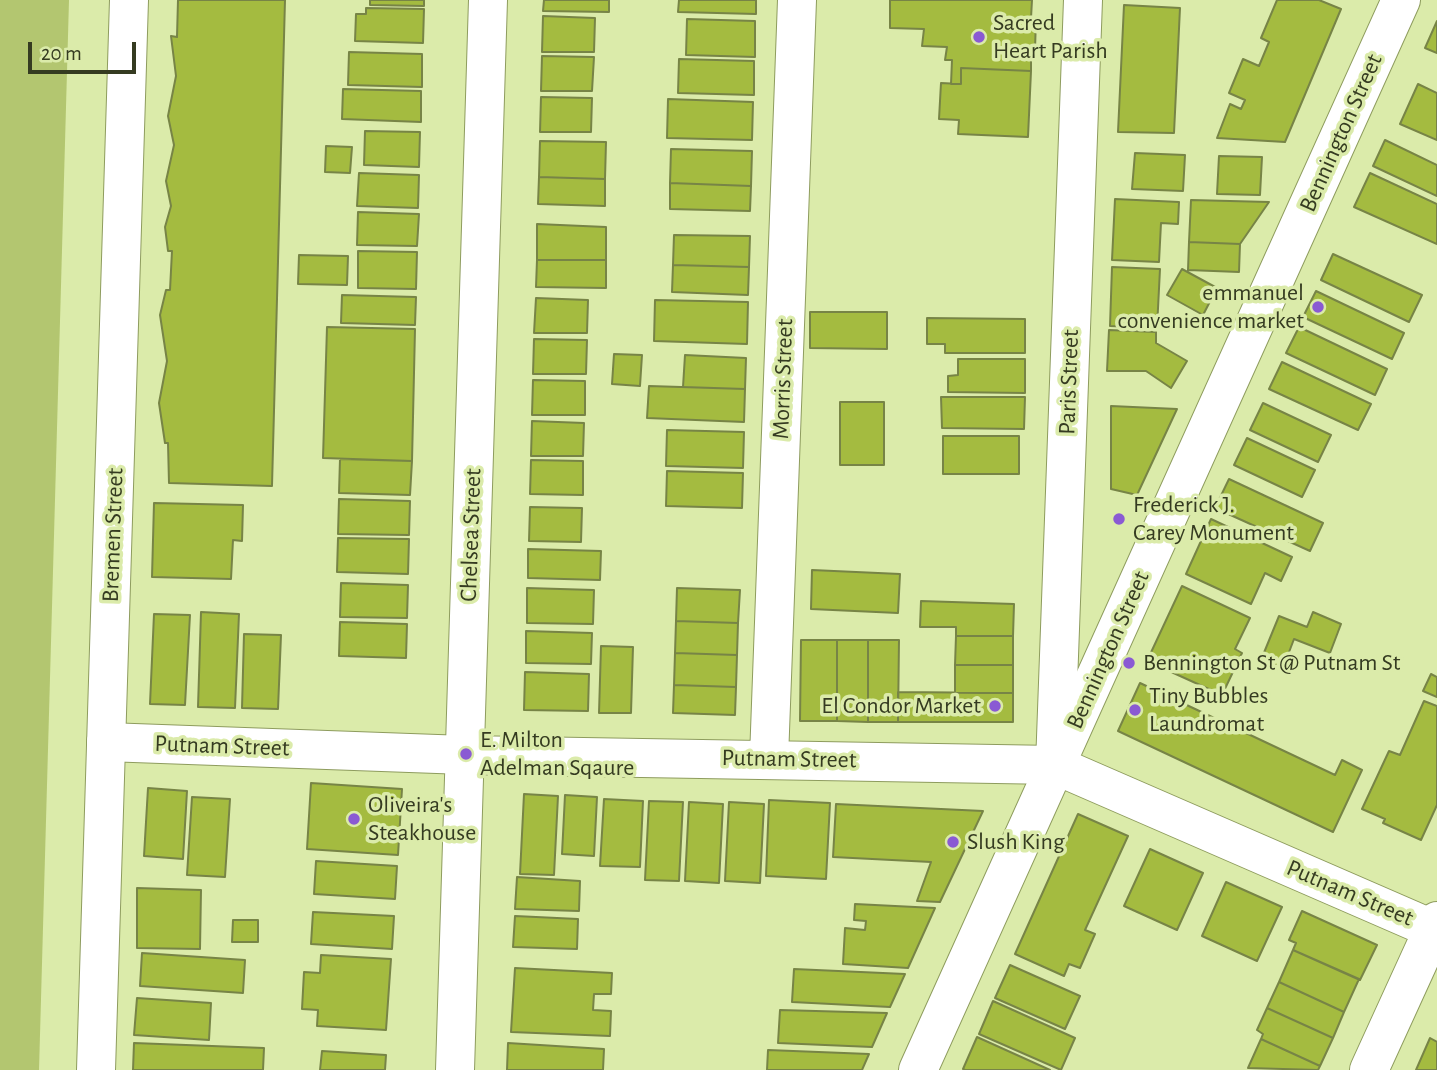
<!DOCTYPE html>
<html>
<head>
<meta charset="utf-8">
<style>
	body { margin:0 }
	#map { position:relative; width:1437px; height:1070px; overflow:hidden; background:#dbebaa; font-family:"Alegreya Sans",sans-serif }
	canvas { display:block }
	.scale { position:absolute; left:28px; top:42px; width:108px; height:32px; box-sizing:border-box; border:4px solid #353b21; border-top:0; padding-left:9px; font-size:21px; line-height:24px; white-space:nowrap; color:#353b21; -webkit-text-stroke:5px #dbebaa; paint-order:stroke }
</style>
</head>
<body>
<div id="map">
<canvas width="1437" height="1070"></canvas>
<div class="scale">20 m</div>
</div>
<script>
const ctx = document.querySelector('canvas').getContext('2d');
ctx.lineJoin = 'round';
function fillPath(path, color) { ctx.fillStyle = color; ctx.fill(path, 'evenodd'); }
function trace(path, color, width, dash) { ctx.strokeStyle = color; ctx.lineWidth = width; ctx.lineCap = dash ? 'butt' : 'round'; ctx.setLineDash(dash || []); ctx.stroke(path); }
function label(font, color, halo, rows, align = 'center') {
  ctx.font = font + ' "Alegreya Sans",sans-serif'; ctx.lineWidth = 7; ctx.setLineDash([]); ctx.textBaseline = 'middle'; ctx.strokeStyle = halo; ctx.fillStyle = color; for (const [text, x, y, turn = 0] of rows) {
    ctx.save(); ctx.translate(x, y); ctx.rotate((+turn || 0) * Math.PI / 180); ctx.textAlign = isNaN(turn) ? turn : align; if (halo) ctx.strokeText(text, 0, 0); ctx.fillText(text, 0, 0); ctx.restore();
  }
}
const green = new Path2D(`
	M0,0h69l-30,1070h-39z`);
const building = new Path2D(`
	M178,0h107l-13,486 -103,-3 -1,-40h-3l-6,-40 8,-42 -7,-46 6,-25h4l2,-39h-4l-3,-24 6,-21 -5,-25 8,-36 -6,-29 8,-40 -5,-40 6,1z
	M370,0h54v6l-54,-1z
	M544,0h65v12l-66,-1z
	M679,0h77v14l-78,-2z
	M890,0h142l-1,18h5l-1,32h-4v21l-70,-3v16h-10l1,-24h-7l2,-13 -25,-1 2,-17 -34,-1z
	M1277,0h42l22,9 -56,133 -68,-4 13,-34 11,5 4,-9 -16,-7 14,-34 16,7 10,-24 -8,-4z
	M1124,5l56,3 -6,125 -56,-1z
	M366,8l58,1 -1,34 -68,-2 1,-27h10z
	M543,16l52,2 -1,34h-52z
	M687,19l68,2v36l-69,-2z
	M1437,21v32l-12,-5z
	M349,52l73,2v33l-74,-2z
	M542,56l52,1 -2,34h-51z
	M679,59l75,2v34l-76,-2z
	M961,68l70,3 -3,66 -70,-3 1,-14 -20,-1 2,-36 20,1z
	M1418,84l19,9v47l-37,-16z
	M343,89l78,2v31l-79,-3z
	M541,97l51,1 -1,34h-51z
	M668,99l85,3 -1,38 -85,-2z
	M365,131l55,1 -1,35 -55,-2z
	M1385,140l52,25v31l-64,-30z
	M540,141l66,1 -1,37 -66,-2z
	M326,146l26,1 -2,26 -25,-1z
	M671,149l81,2 -1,35 -81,-3z
	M1135,153l50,2 -2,36 -51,-2z
	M1219,156l43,1 -2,38 -43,-1z
	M359,173l60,2 -1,33 -61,-2z
	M1370,173l67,31v40l-83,-37z
	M539,177l66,2v27l-67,-2z
	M670,183l81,3 -1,25 -80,-2z
	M1115,199l64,3 -1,22 -17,-1 -2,39 -47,-2z
	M1191,200l78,2 -29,42 -51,-2z
	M358,212l61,2 -2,32 -60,-1z
	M537,224l69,3v33h-69z
	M674,235l76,1 -1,31 -76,-2z
	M1189,242l51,2 -1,28 -51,-2z
	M358,251l59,1 -1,37 -58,-1z
	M1333,254l89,41 -13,27 -88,-42z
	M299,255l49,1 -1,29 -49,-1z
	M537,260h69v28l-70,-1z
	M673,265l76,2 -1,28 -76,-3z
	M1112,267l48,2 -3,59 -47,-2z
	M1182,269l35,19 -14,27 -36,-20z
	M1316,291l88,42 -12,26 -89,-42z
	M342,295l74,2 -1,28 -74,-2z
	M536,298l52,2 -1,33h-53z
	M655,300l93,2 -1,42 -93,-3z
	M810,312h77v37l-77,-1z
	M927,318l98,1v34h-80v-9h-18z
	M327,327l88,2 -3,132 -89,-3z
	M1299,327l88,42 -12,26 -89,-42z
	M1109,330l47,2v11l31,18 -16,27 -25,-17h-39z
	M534,339l53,1 -1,34h-53z
	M614,354l28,1 -2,31 -28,-2z
	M685,355l61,3 -1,31 -62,-2z
	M958,359h67v34l-77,-1v-16l10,-1z
	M1282,362l89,42 -13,26 -89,-41z
	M533,380l52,1v34h-53z
	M649,386l96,3 -1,33 -97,-4z
	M941,397h84l-1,32 -82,-1z
	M840,402h44v63h-44z
	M1263,403l68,32 -13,27 -68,-32z
	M1111,406l66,3 -40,86 -26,-6z
	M532,421l52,2 -1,33h-52z
	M667,430l77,2 -1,36 -77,-2z
	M943,436h76v38h-76z
	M1247,438l68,32 -13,27 -68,-32z
	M340,459l72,2 -2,34 -71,-2z
	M531,460l52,1v34l-53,-1z
	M667,471l76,2 -1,35 -76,-2z
	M1229,479l94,44 -13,28 -95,-43z
	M339,499l71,2 -1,34 -71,-1z
	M154,503l89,2 -1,36 -9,-1 -2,39 -79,-2z
	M530,507l52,1 -1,34 -52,-1z
	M1211,519l81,38 -11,24 -16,-8 -14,31 -65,-30z
	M338,538l71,1 -1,35 -71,-2z
	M528,549l73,2 -1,29 -72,-2z
	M812,570l88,4 -2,39 -87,-4z
	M341,583l67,2 -1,33 -67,-1z
	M1182,586l68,32 -15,31 7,4 -20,42 -75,-34z
	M527,588l67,2 -1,34 -66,-1z
	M677,588l63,2 -2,33 -62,-2z
	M921,601l93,3 -1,32h-57v-9h-36z
	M201,612l38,2 -4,94 -37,-1z
	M1313,612l28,12 -11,29 -36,-14 -11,29 -22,-8 18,-44 28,11z
	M154,614l36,1 -5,90 -35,-1z
	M676,621l62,2 -1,32 -62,-2z
	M340,622l67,2 -1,34 -67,-2z
	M526,631l66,2 -1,31 -65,-1z
	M244,634l37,1 -3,74 -36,-1z
	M956,636h57v29h-58z
	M801,640h36v81h-37z
	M837,640h31v82l-31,-1z
	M868,640h31l-1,82h-30z
	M601,646l32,1 -2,66h-32z
	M675,653l62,2 -1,32 -62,-2z
	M955,665h58v28h-58z
	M525,672l64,2 -1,37 -64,-1z
	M1431,674l6,3v20l-14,-6z
	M1140,683l195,92 7,-15 20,10 -29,62 -215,-101z
	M674,685l62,2 -1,28 -62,-2z
	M898,692l115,1v29h-115z
	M1424,701l13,5v99l-16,35 -38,-17 2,-4 -23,-10 27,-58 11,4z
	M311,783l91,6 -4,66 -91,-6z
	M148,788l39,3 -4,68 -39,-3z
	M524,794l34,2 -4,79 -34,-1z
	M565,795l32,2 -3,59 -32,-2z
	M192,797l38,2 -5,78 -38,-2z
	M604,799l39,2 -3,66 -40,-1z
	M769,800l61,3 -4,76 -60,-3z
	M649,801l34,1 -4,79 -34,-1z
	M689,802l34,2 -4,79 -34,-2z
	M729,802l35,2 -4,79 -35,-2z
	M836,804l147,7 -43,91 -23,-1 14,-39 -98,-5z
	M1078,814l50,22 -43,94 10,4 -15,34 -11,-4 -5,12 -49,-22z
	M1150,849l53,24 -26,57 -53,-24z
	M316,861l81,5 -2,33 -81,-5z
	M517,877l63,4 -1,30 -64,-2z
	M1226,882l56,25 -25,54 -55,-25z
	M137,888l64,2 -1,59 -63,-1z
	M855,904l80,4 -27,60 -65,-4 2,-36 20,2 1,-9 -12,-1z
	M1302,911l75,34 -17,35 -67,-30 3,-7 -7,-3z
	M313,912l81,4 -2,33 -81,-5z
	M515,916l63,3 -1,30 -64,-2z
	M233,920h25v22h-26z
	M1293,950l66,29 -15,33 -65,-30z
	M142,953l103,7 -2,33 -103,-7z
	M321,955l70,4 -5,71 -69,-4 1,-16 -16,-1 2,-37 16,1z
	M1010,965l70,31 -15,33 -70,-31z
	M515,968l97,5 -1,21h-17l-1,16 18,1 -1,25 -99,-4z
	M794,969l111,5 -15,33 -98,-5z
	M1279,982l65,30 -11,26 -66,-30z
	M137,998l74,5 -2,37 -75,-5z
	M993,1001l82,37 -14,32 -82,-36z
	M1267,1008l66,30 -13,28 -59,-27 2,-5 -6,-4z
	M780,1010l107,3 -15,34 -94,-4z
	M977,1037l73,33h-85l-2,-1z
	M1430,1038l7,4v28h-21z
	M1261,1039l59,27 -2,4 -70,-2z
	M134,1043l130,5 -1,22h-130z
	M508,1043l96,6 -1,21h-96z
	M768,1050l101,4 -7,16h-95z
	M322,1051l64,4 -1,15h-65z`);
const minor = new Path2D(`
	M106,742l359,13 590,10 382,166
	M769,758l28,-758
	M1055,765l28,-765
	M1369,1070l68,-149`);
const secondary = new Path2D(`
	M96,1070l33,-1070
	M455,1070l33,-1070
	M918,1070l483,-1070`);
const markers = [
	[979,37,7,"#8a5ad3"],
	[1318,307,7,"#8a5ad3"],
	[1119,519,7,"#8a5ad3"],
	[1129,663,7,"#8a5ad3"],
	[995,706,7,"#8a5ad3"],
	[1135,710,7,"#8a5ad3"],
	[466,754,7,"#8a5ad3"],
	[354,819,7,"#8a5ad3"],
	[953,842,7,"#8a5ad3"]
];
const poiNames = [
	["Sacred",993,23],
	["Heart Parish",993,51],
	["emmanuel",1304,293,"right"],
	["convenience market",1304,321,"right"],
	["Frederick J.",1133,505],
	["Carey Monument",1133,533],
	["Bennington St @ Putnam St",1143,663],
	["Tiny Bubbles",1149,696],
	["Laundromat",1149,724],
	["El Condor Market",981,706,"right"],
	["E. Milton",480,740],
	["Adelman Sqaure",480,768],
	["Oliveira's",368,805],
	["Steakhouse",368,833],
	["Slush King",967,842]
];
const streetNames = [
	["Bennington Street",1341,133,-66],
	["Morris Street",783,379,-88],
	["Paris Street",1069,382,-88],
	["Bremen Street",113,535,-88],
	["Chelsea Street",471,535,-88],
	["Bennington Street",1108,650,-66],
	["Putnam Street",222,746,2],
	["Putnam Street",789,759,1],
	["Putnam Street",1350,893,23]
];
fillPath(green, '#b3c670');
fillPath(building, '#a4bb40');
trace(building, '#778446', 2);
trace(minor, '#8e9c5e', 40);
trace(secondary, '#8e9c5e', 40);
trace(minor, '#fff', 38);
trace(secondary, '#fff', 38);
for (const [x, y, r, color] of markers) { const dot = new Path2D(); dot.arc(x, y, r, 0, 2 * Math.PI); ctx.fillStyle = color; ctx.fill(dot); trace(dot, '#dbebaa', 2.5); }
label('24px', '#353b21', '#dbebaa', poiNames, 'left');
label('24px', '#353b21', '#dbebaa', streetNames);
</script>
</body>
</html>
